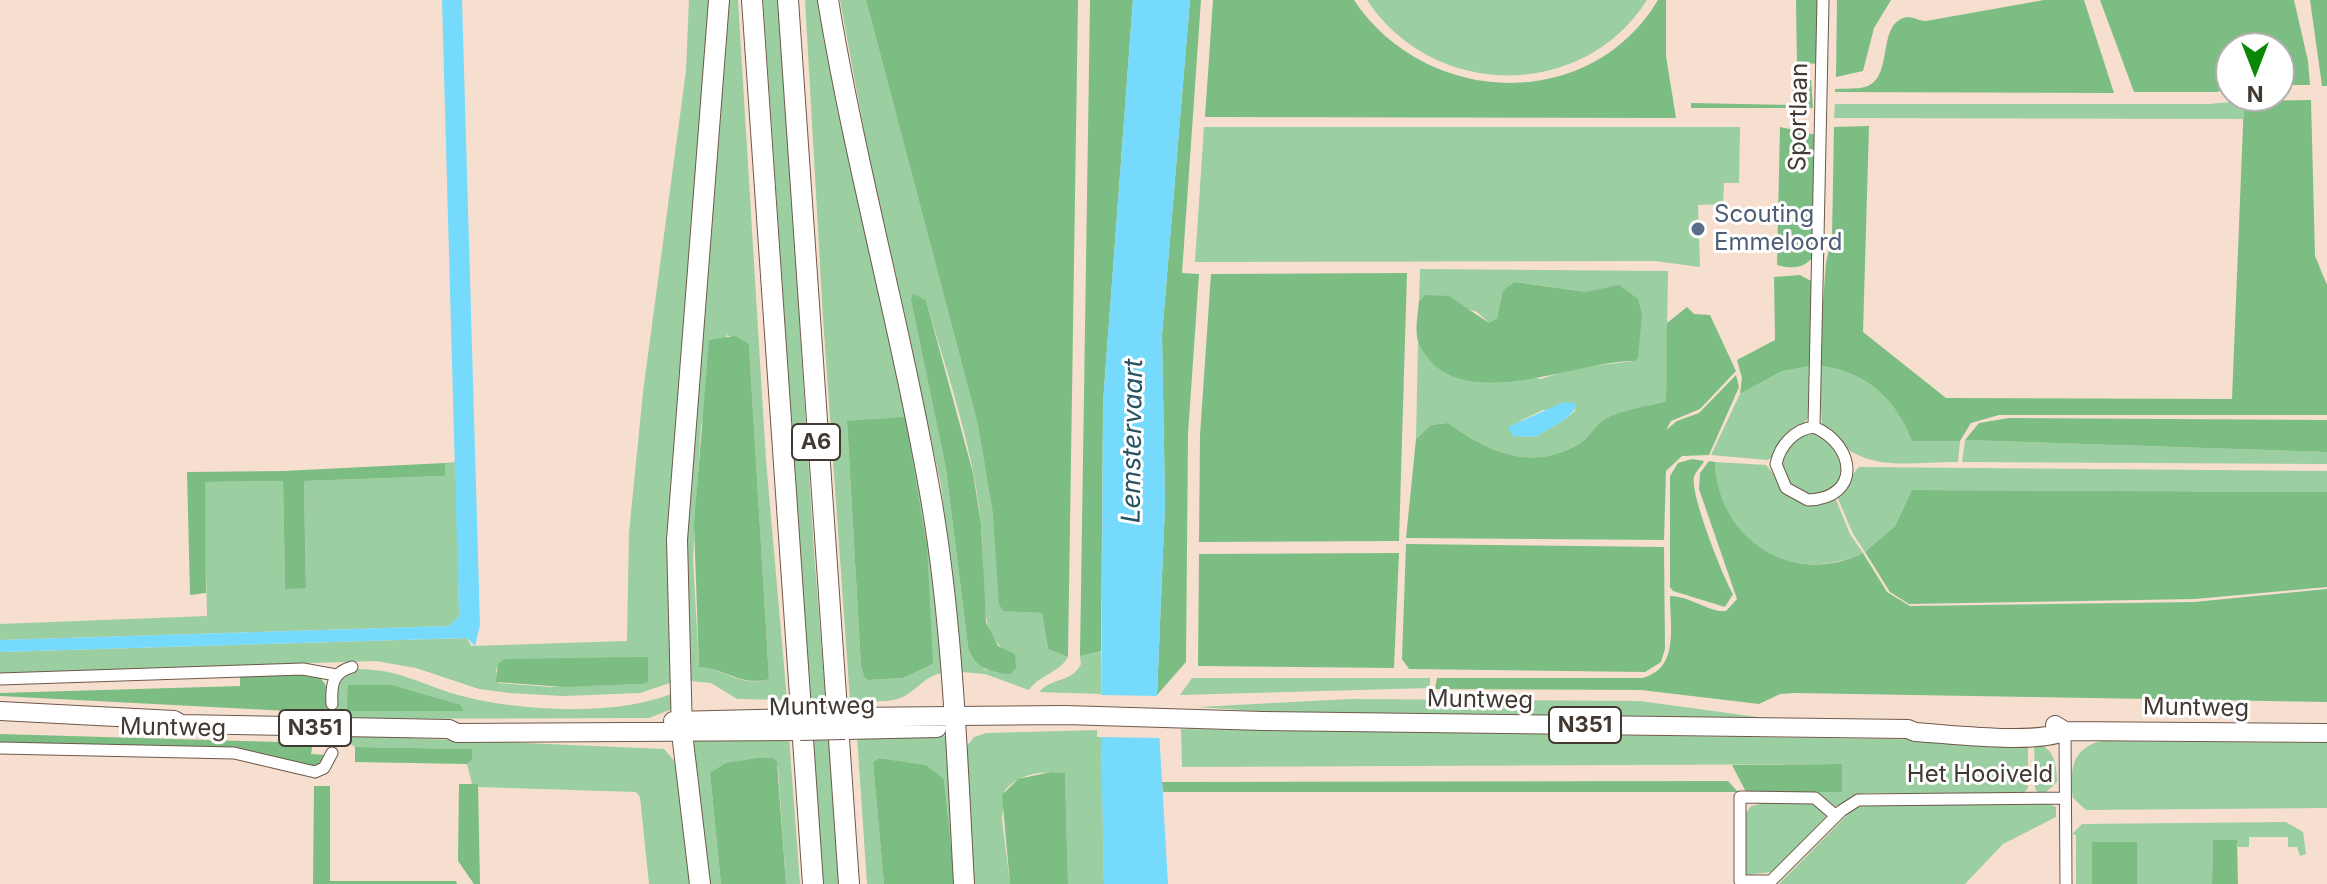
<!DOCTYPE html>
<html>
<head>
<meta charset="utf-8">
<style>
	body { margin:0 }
	#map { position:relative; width:2327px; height:884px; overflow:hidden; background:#f7dfcf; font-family:Inter,sans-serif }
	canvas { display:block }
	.north { position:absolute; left:2215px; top:32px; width:80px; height:80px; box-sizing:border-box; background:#fff; border:2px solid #b4b0ad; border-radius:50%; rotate:180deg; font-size:22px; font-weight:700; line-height:32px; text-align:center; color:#433933 }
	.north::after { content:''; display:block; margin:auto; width:28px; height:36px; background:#0a8708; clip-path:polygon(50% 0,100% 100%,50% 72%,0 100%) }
</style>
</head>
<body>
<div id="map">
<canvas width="2327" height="884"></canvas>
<div class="north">N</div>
</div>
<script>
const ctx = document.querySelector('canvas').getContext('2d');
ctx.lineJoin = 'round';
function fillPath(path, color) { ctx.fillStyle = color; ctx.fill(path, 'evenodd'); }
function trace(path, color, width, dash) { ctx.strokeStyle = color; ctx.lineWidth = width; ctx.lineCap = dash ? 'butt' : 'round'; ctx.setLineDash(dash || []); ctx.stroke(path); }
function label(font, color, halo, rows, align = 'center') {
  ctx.font = font + ' Inter,sans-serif'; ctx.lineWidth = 6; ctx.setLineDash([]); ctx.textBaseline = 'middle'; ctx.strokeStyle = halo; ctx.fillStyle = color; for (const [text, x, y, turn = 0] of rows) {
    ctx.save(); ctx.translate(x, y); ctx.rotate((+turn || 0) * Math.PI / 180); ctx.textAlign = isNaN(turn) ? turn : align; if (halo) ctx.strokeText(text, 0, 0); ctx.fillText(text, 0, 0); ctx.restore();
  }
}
const green = new Path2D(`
	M689,0h23l-36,681 -36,12 -77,3 -53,-3 -31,-4 -63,-21 -40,-7 -376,12v-21l467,-14 4,8 156,-5 2,-108 14,-141 43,-321zM496,669l146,15 -92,3 -52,-4z
	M725,0h13l28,460 21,240 -50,-1 -26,-16 -21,-2 -7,-156zM727,335l22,9 20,335c-27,9 -45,-10 -70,-13l-6,-107 8,-133z
	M763,0h16l35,551 26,333h-17z
	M805,0h19l104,488 14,185c-17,3 -24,16 -39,24 -15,7 -36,3 -53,3l-27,-382zM847,421l86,243 -30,14 -34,2 -8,-14z
	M840,0h26l112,425 31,186 33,2 6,36 20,8c-9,16 -29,18 -39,33l-44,-16 -24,-2 -20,-187 -71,-322zM911,300h15c22,77 50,155 56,235 2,32 -7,107 30,118l-14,20 -14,-4 -16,-23 -22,-177z
	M1367,0h280c-65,102 -215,99 -280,0z
	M2244,101l-1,18 -409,-1 1,-14h373z
	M1204,127h536l-1,56h-15l-1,21 -25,1 2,62 -45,-6 -460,1z
	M1420,269l248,2 -2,130c-19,6 -49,10 -65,21 -8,6 -13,17 -22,22 -47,28 -91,8 -131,-21l-17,2 -15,14 2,-97 11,16 112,21 34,-11 59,-7 -34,-71 -14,2 -70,-10 -13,8 -6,28 -8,5 -12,-11 -52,-17 -6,6zM1576,409c-10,13 -27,18 -40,28l-23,-1 7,-15 23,-11z
	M1818,365c47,7 77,31 94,75l48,1 -2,21c-56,0 -97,13 -136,-37z
	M1811,366l-3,52 -32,38 -9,4 -56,-5 29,-61 42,-23z
	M1781 465a31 31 0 1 1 62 0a31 31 0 1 1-62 0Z
	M1965,440l362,12v12l-365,-2z
	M456,462l3,154 -9,10 -450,14v-16l207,-8 -3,-134 79,-1 2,107 21,-1 -2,-106 140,-5 1,-13z
	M1715,462l51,3 25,31 43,-1 16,39 13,19c-73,33 -146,-10 -148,-91z
	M1859,467l468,4v21l-415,-2 -17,36 -30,26 -12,-18 -17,-40z
	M1101,651v43l-62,-2c13,-15 33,-9 42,-28l-1,-8z
	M357,669c42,0 63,15 101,26 58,16 160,22 215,-2l-1,16 -23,9 -312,1 -2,-27 5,-14zM348,685h44l71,21 -115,5z
	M1192,678h238v10l-250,7z
	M1350,699l290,2 125,17 -480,-5 -87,-6z
	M1181,729l847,12v47l-4,5h-160l-29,14 -19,-15h26v-28l-660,3z
	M1101,730l3,154h-36l-3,-111c-22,-2 -45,0 -60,17l-3,29 8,65h-37l-10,-133 11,-14 12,-4z
	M941,733l8,7 6,144 -11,-105 -18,-14 -47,-7 -6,4 11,122h-17l-10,-148z
	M339,735l325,14 13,15 13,120h-41l-9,-87 -4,-5 -158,-5 -6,-3 -5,-20 5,-4v-11l-117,-2z
	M789,737l11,147h-14l-8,-117c-25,-12 -44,-8 -68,6l11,111h-15l-13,-142 4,-4z
	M2034,741c20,7 23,22 23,41l-11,10 -8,1 -3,-5z
	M2102,741l225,2v65l-241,2 -13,-12c-4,-27 -1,-51 29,-57z
	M2044,802l12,5v10l-53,27 -38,40h-186l77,-78z
	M1764,803h51l12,13 -55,56 -26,3v-62l5,-7z
	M2286,822l17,10 3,22 -6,2 -3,-9h-9v-10h-39v10h-11l-2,-7h-23l-1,44h-75v-42h-45v42h-16v-49l-4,-1 10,-10z`);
const forest = new Path2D(`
	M866,0h212l-10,657 -20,-8 -6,-36 -39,-2 -4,-7 -6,-89 -15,-90z
	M1090,0h43l-30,403 -2,248 -21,5z
	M1190,0h11l-19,273 17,1 -11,160 -2,228 -29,33 8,-191 -3,-169z
	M1213,0h141c71,107 236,114 304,0h8v56l10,62 -471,-1z
	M1796,0h25v64l-24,-1z
	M1837,0h54l-17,28 -11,43 -27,6z
	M2044,0h40l30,93 -279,-1v-3c11,-1 23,1 33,-3 26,-11 8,-65 40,-69 5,0 12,4 18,4z
	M2100,0h194l14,61 2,24h-31v-37h-48v39l-14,5h-83z
	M2310,0h17v86h-5z
	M1793,80h18l2,28h-122v-5l101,2z
	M2311,100l4,156 12,29v130h-328l-28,8 -11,18h-48c-17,-45 -47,-69 -94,-76l8,-102 6,-26 2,-110 35,-1 -6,206 83,66 286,1 12,-298z
	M1780,127l37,8 -3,121c-10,13 -23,13 -37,9z
	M1407,273l-8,268 -200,1 1,-107 11,-161z
	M1800,275l13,7 -2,84 -29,5 -42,23 2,-16 -5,-18 38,-20 -1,-63z
	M1515,282l71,10 33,-7 19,14 4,16 -4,43 -4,3c-58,-1 -179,59 -215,-17 -5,-11 -1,-31 0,-43l6,-6 24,1 40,27 8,-5 6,-28z
	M913,294l13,6 47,173 8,51 5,98 12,24 17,8 1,14 -5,6c-21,-1 -37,-6 -43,-28l-22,-177 -35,-169z
	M1687,307l7,7 16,1 26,56 -36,38 -29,12 -5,9 11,-9 22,-8 37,-38 3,12 -30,68 -27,1 -16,15 -2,69 -258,-2 10,-99 15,-14 17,-2c40,29 84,49 131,21 9,-5 14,-16 22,-22 16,-12 46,-15 65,-21l1,-78z
	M735,336l14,8 20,335c-27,8 -45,-11 -70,-12l-5,-142 15,-185z
	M905,417l22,130 6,117 -30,14 -34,2 -4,-2 -4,-12 -14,-245z
	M2009,418l318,2v32l-362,-12 14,-17z
	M1692,459l12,2c-3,6 -8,10 -10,16 -4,17 29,100 39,117l-8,13 -52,-16 -3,-4v-111l8,-13z
	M1709,461l6,1c2,77 77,126 148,91l24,39 23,14 284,-4 133,-13v113l-532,-9 -15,1 -21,10 -118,-14 -206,-1 2,-11h205c38,-9 28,-52 28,-82 20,0 40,17 56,15l11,-12 -38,-110 1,-16z
	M445,463v13l-141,5 2,107 -21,1 -2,-108 -78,1 1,111 -16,2 -3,-123 96,-1z
	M1912,490l415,2v95l-132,12 -286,5 -19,-12 -25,-40 30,-26z
	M1406,544l258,3 1,102 -4,13 -16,10 -236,-3 -7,-10z
	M1399,553l-5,115 -196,-2 1,-112z
	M648,657v25l-6,2 -78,3 -68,-5 2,-18 7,-5z
	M311,674c20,6 16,20 16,39l-327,-17v-3l240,-7v-9z
	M348,685h44l69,20 2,6h-116z
	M0,734l313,9 -2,11 15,1 -7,11 -11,1 -42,-12 -266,-11z
	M355,747l117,2v11l-5,4 -112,-2z
	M758,758h15l4,4 9,122h-65l-11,-111 16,-10z
	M879,758l47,7 18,14 11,105h-71l-11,-122z
	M1842,764v28h-96l-14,-27z
	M1051,772l14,1 3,111h-58l-8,-89 16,-16z
	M1728,781l10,11h-575l-1,-10z
	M459,784h19l2,100h-6l-16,-23z
	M314,786h16v95h126l1,3h-144z
	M2213,840h24l1,44h-26z
	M2092,842h45v42h-45z`);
const water = new Path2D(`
	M442,0h20l18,625 -5,21 -8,-8 -467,14v-12l449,-14 10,-10z
	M1133,0h57l-28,335 3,169 -8,191 11,189h-64l-3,-142 2,-339z
	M1564,402l13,2c-7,17 -27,23 -41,33l-23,-1 -5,-9z`);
const pier = new Path2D(`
	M1097,695l65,1 2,42 -67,-1z`);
const minorTunnel = new Path2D(`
	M332,704v49`);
const minor = new Path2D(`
	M1814,427l9,-427
	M1814,427c42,18 48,71 -6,73l-22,-12 -10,-24c4,-19 19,-35 38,-37z
	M0,679l303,-10 33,6
	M332,704c-1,-18 0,-32 20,-37
	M2065,731l1,153
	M0,748l234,5 81,19 9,-4 8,-15
	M1771,881h-31v-84l75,1 21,18
	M1768,884l73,-73 17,-11 207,-2`);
const primary = new Path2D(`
	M0,711l174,9 7,4 268,5 8,4 343,-2
	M845,717l220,-2 198,6 645,8 7,3c35,2 122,13 150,-1
	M673,721l125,-3
	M2055,725l10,6 262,2
	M845,730l92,-2`);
const motorway = new Path2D(`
	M752,0l61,884
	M788,0l61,884
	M828,0c28,169 75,335 104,504 21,125 25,253 32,380
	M700,884l-18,-151 -5,-193 42,-540`);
const primaryBridge = new Path2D(`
	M798,718l47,-1
	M800,731l45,-1`);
const markers = [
	[1698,229,8,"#5c6f8a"]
];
const shields = [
	[816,442,48],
	[1585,725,72],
	[315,728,72]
];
const shieldNames = [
	["A6",816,442],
	["N351",1585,725],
	["N351",315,728]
];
const streetNames = [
	["Sportlaan",1799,117,-89],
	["Muntweg",1480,700,1],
	["Muntweg",822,707,-1],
	["Muntweg",2196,708,1],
	["Muntweg",173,728,1],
	["Het Hooiveld",1980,775]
];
const serviceNames = [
	["Scouting",1714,215],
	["Emmeloord",1714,243]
];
const waterNames = [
	["Lemstervaart",1133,441,-89]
];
fillPath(green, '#9bcea0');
fillPath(forest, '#7cbd84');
fillPath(water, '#75dafc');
fillPath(pier, '#f7dfcf');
trace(minorTunnel, '#d3beb0', 11, [11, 5.5]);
trace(minor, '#6e594c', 13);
trace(primary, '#6e594c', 20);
trace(motorway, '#6e594c', 22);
trace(minor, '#fff', 11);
trace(primary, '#fff', 18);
trace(motorway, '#fff', 20);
trace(primaryBridge, '#6e594c', 20, []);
trace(primaryBridge, '#fff', 18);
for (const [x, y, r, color] of markers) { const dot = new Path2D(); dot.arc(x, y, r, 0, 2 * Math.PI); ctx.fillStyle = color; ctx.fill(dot); trace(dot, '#fff', 3); }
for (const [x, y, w] of shields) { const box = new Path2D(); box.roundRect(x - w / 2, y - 18, w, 36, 6); ctx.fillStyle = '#fff'; ctx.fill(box); trace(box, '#433933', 2); }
label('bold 22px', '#433933', null, shieldNames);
label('24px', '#433933', '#fff', streetNames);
label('24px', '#4e5e75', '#fff', serviceNames, 'left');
label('italic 26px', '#265261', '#fff', waterNames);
</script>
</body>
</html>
